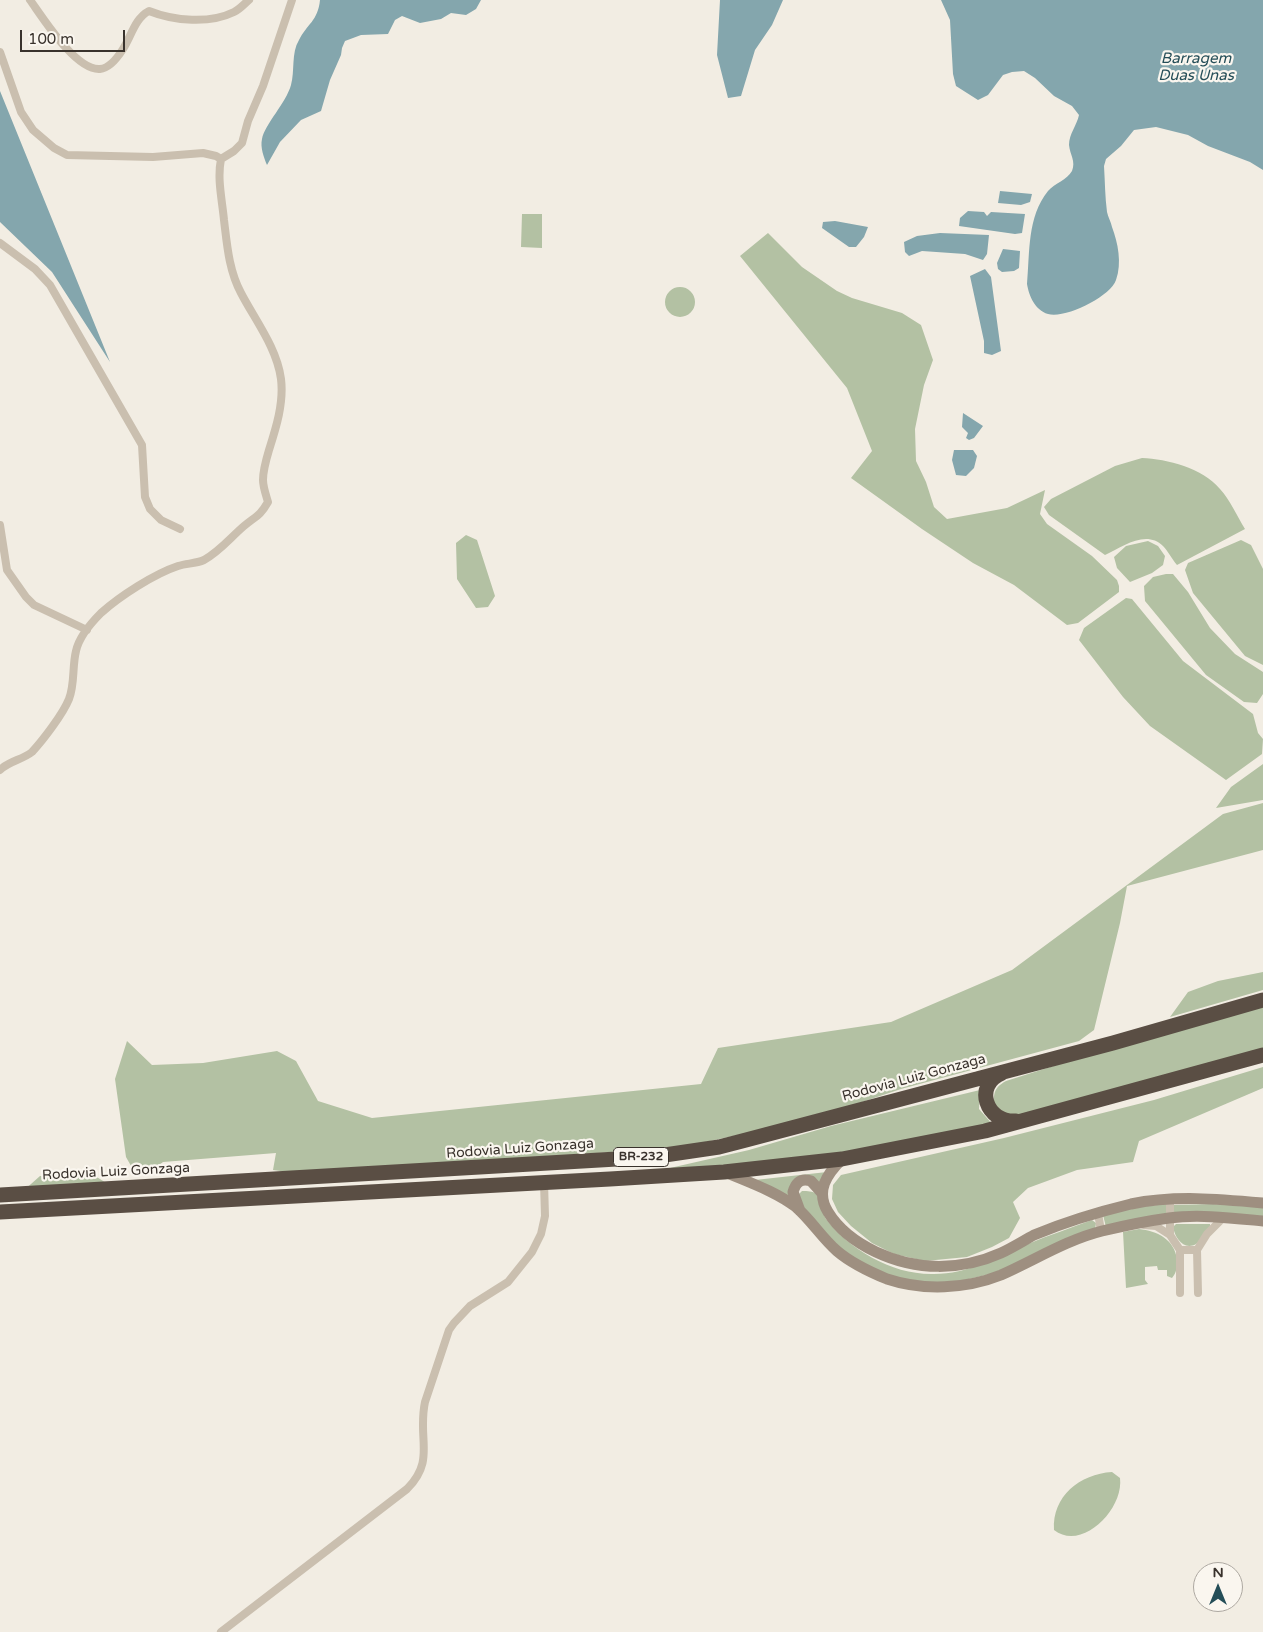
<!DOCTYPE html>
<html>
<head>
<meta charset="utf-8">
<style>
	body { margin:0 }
	#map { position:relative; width:1263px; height:1632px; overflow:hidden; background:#f2ede3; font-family:"Varela Round",sans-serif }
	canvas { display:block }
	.north { position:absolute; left:1193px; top:1562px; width:50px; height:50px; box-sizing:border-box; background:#faf6ef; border:1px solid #ada8a1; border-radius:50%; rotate:0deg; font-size:14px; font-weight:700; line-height:20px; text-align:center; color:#39322c }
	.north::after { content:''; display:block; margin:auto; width:18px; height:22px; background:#254e58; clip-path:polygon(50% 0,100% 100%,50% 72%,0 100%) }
	.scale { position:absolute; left:20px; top:30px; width:105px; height:22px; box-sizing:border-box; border:2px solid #39322c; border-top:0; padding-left:6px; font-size:15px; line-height:18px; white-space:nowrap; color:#39322c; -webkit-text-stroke:4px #faf6ef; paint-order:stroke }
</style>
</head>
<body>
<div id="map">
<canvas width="1263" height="1632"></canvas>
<div class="north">N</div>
<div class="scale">100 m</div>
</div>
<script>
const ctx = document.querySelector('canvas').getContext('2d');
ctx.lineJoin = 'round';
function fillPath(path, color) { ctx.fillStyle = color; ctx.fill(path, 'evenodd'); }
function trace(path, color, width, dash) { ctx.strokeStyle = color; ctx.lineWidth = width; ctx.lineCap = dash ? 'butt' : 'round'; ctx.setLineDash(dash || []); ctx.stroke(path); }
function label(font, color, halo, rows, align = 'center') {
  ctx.font = font + ' "Varela Round",sans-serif'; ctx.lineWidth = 4.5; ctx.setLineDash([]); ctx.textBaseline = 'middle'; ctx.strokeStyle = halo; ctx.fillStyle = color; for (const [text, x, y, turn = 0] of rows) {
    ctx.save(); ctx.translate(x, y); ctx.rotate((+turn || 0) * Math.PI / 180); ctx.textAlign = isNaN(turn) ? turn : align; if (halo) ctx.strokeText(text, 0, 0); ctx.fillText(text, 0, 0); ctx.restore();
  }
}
const green = new Path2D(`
	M522,214h20v34l-21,-1z
	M768,233l34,34 35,24 15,7 50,15 19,12 12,35 -9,25 -9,44 1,32 10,21 8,25 13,12 60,-11 38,-18 -5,24 7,10 45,32 25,24 2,6v6l-41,31 -11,2 -53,-40 -41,-22 -51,-34 -71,-51 21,-27 -25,-63 -107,-132z
	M665 302a15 15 0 1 1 30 0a15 15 0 1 1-30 0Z
	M1142,458c25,1 61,10 78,31 10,11 17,27 25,40l-68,36c-5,-6 -9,-14 -14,-19 -17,-17 -41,1 -58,9l-56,-40 -5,-8 7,-8 64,-33z
	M466,535l11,5 18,56 -7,11 -12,1 -19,-29 -1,-36z
	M1241,540l10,5 12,24v96l-18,-9 -52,-63 -8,-23 3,-7z
	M1148,541l10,5 7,10 -2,9 -11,8 -22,9 -13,-14 -3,-11 12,-11z
	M1166,574h7l15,18 22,36 25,26 28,18v22l-6,9 -13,-1 -38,-27 -61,-74 -1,-15 9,-9z
	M1126,598l6,1 51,62 70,53 5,19 5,6 -1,15 -36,26 -76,-54 -27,-29 -44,-57 5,-12z
	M1263,764v36l-47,8 15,-21z
	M1263,803v47l-136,36 -7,37 -26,107 -15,11 -178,48 -54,18 -95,25 -70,15 -380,27 -29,-4 3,-17 -113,9 -13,10 -15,1 -9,-16 -11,-78 12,-38 25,24 51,-2 74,-12 19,10 22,40 54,17 329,-34 17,-36 173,-26 121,-52 211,-156z
	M1263,972v18l-93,27 18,-25 30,-11z
	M1263,1000v55l-245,64 -23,-11c-2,-13 -2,-20 11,-27z
	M1263,1067v21l-124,53 -6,21 -56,8 -49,18 -15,14 7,16 -11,20 -17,9 -25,10 -42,4 -31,-7 -22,-11 -21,-17 -13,-14 -6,-13 1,-14 8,-10 163,-37 150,-38z
	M980,1090l-1,19 14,16 -86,22 -259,26 101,-23 82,-24z
	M827,1172l-6,16 -24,-9 -2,28 -40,-27z
	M92,1174l19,12 -89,6 18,-16z
	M802,1191c6,0 10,0 15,3 7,7 4,18 9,25 23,30 65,55 105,55 35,1 65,-16 97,-30 21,-9 43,-16 64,-24l4,3 -1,7 -92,41 -60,14 -57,-7 -29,-15 -50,-45 -8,-24z
	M1166,1204l1,12 -61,11 -3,-12 36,-8z
	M1213,1204l50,3v10l-91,-2v-10z
	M1176,1224h34v4c-4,4 -8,13 -14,16 -12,7 -21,-6 -23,-17z
	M1139,1229c18,2 35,10 38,30 0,8 0,13 -5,19l-5,-2v-6h-9l-1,-4 -12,1v13l3,4 -22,4 -3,-56z
	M1112,1472l8,6c4,31 -38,74 -66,52 -2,-34 26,-56 58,-58z`);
const water = new Path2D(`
	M320,0h161l-5,9 -10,6 -15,-2 -10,6 -21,4 -18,-7 -7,4 -7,14 -27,1 -16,6 -3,7 -1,7 -11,25 -9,31 -20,9 -21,22 -13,23c-3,-7 -7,-18 -5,-26 3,-15 24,-36 29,-54 4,-14 0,-32 8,-45 8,-16 19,-19 21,-40z
	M720,0h63l-11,25 -17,25 -14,46 -13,2 -11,-43z
	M941,0h322v170l-13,-8 -42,-16 -20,-11 -32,-8 -22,3 -13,16 -15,13 -2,7c1,16 1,31 3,46 1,5 4,10 5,15 6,16 10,36 4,53 -6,17 -51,39 -68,34 -13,-4 -19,-18 -21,-30 3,-32 0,-67 21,-93 7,-8 19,-11 24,-20 4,-10 -2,-16 -3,-26 0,-11 8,-20 10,-30l-7,-9 -18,-10 -19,-18 -11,-7 -12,1 -9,3 -15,20 -10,5 -22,-14 -3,-12 -3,-54z
	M0,91l110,271 -58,-90 -52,-50z
	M1000,191l32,3 -2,8 -9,3 -23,-2z
	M968,211l16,1 3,4 4,-4 34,2 -3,19 -7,1 -56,-8 1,-8z
	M835,221l33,6 -4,10 -8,10h-7l-27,-19 1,-6z
	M940,233l49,2 -2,19 -4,6 -18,-6 -43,-3 -13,5 -4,-4 -1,-10 13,-6z
	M1003,249l17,2 -1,17 -5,3 -12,1 -4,-3 -1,-6z
	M985,269l6,8 10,74 -9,4 -8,-2v-12l-14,-65z
	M963,413l20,13 -9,12 -5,2 -3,-2 2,-5 -6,-6z
	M954,450h19l4,6 -3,12 -8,8 -10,-1 -4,-15z`);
const street = new Path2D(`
	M30,0c13,18 46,71 70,69 10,-1 18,-12 23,-20 8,-12 12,-31 26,-38 25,10 61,13 85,1 6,-3 10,-8 15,-12
	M0,52l21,60 12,18 21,18 13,7 86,2 50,-4 13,3 5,3c-4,20 1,40 3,61 3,25 5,51 17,73 14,27 36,55 40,86 3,24 -5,49 -12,71 -3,10 -6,20 -6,30 0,7 3,15 5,22 -8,14 -12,14 -24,24 -14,12 -24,25 -40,34 -9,4 -17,3 -26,6 -24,8 -58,30 -77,47 -10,10 -22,24 -25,38 -4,16 -1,33 -7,48 -6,15 -26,41 -37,53 -10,8 -23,9 -32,18
	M221,159l13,-8 8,-8 6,-22 15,-35 29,-86
	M0,243l35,26 15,16 92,160 3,52 5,12 11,11 19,9
	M0,525l7,45 19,27 8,8 53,25
	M1170,1199v36l10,15h17l10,-16 16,-16
	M1098,1213l3,18
	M1144,1225l12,1 14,9
	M1197,1250l1,43
	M1180,1293v-43
	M221,1632l186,-143c29,-29 10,-50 18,-87l24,-72 5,-7 16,-17 38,-24 24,-30 9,-18 4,-18 -1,-34`);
const secondary = new Path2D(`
	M842,1159c-15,15 -27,32 -14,53 11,18 29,31 48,40 40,19 85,19 125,1 11,-5 22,-12 33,-18 31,-13 64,-23 97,-31 43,-9 88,-5 132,-1
	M725,1172c23,10 50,19 71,35 15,13 26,31 41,44 14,12 33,21 50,28 36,12 79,10 114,-4 34,-15 65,-35 101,-44 21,-5 45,-10 67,-13 30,-4 63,0 94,3
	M800,1211l-7,-19c3,-10 8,-14 18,-11l10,11`);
const highway = new Path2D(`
	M1002,1073c-29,12 -16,50 14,48
	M0,1195l651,-38 68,-10 27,-7 367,-97 150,-43
	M0,1212l610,-33 114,-7 118,-13 143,-28 278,-76`);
const shields = [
	[641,1157,55]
];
const shieldNames = [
	["BR-232",641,1157]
];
const streetNames = [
	["Rodovia Luiz Gonzaga",914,1078,-15],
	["Rodovia Luiz Gonzaga",520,1149,-4],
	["Rodovia Luiz Gonzaga",116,1172,-3]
];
const waterNames = [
	["Barragem",1196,59],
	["Duas Unas",1196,76]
];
fillPath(green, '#b3c1a3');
fillPath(water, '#84a6ad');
trace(street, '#cabfaf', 8);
trace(secondary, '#9e8f80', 11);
trace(highway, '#5a4e44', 15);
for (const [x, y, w] of shields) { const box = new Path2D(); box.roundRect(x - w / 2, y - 9.5, w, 19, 4); ctx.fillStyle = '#faf6ef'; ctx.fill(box); trace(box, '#39322c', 1); }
label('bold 12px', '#39322c', null, shieldNames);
label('14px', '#39322c', '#faf6ef', streetNames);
label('italic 15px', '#254e58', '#faf6ef', waterNames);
</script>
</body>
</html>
